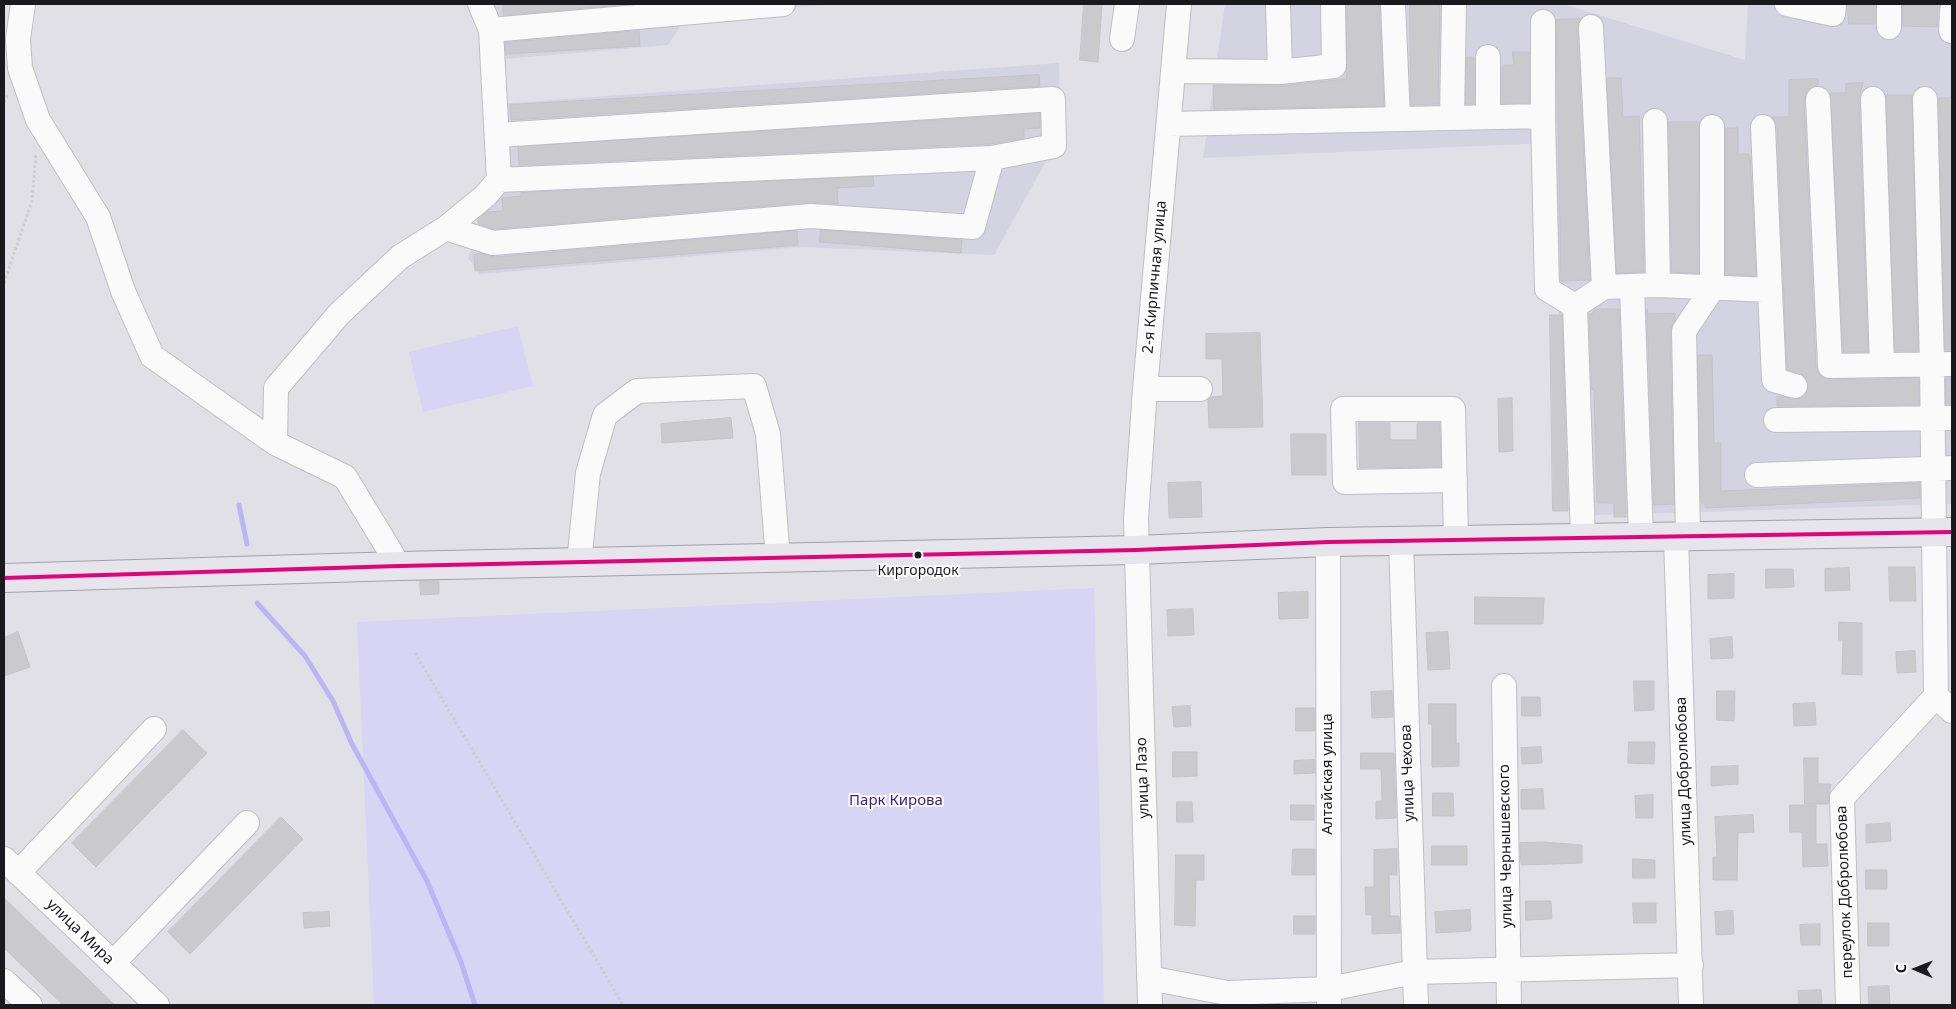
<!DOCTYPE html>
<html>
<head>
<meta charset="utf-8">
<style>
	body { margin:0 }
	#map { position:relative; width:1956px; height:1009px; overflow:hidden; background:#e1e0e7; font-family:"Noto Sans",sans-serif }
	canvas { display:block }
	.frame { position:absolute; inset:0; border:5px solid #1a1a1e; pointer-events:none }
	.north { position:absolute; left:1891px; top:944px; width:50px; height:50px; -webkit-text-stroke:4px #fff; paint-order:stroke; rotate:271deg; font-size:14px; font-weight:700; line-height:20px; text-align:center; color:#1a1a1e }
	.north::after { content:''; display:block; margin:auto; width:18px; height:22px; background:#1a1a1e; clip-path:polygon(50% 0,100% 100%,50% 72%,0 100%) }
</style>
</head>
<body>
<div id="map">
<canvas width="1956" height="1009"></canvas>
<div class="frame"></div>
<div class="north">С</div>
</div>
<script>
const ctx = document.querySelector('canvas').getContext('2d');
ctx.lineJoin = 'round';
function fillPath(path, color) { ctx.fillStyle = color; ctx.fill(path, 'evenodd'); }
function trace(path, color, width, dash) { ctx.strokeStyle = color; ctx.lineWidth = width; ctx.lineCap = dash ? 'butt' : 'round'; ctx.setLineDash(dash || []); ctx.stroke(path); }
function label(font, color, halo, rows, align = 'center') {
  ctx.font = font + ' "Noto Sans",sans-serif'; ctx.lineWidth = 4; ctx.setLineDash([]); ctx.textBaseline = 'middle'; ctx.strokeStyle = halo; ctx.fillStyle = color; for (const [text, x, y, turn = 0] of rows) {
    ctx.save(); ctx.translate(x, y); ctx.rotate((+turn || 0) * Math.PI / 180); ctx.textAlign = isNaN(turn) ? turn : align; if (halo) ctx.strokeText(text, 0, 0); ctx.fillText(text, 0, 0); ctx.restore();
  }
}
const built = new Path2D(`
	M485,4h365l-161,9 -21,32 -164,14z
	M1225,4h338l182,56 3,-56h204v500l-381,12 -22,-373 -346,15z
	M1059,63l1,73 -66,119 -193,-8 -321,27 -12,-16 24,-65 6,-89z`);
const green = new Path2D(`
	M518,326l15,60 -110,26 -14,-60z
	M1094,588l10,417h-730l-17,-383z`);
const stream = new Path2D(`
	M239,505l8,39
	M257,603l48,53 28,45 19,43 75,137 34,81 14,43`);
const building = new Path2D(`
	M503,4h128l-127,11z
	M1084,4h18l-4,58 -18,-2z
	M1347,4h32l5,102 -170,3 -1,-24 67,1 66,-7z
	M1410,4h30l-2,100 -27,1z
	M1848,4h27v20h-26z
	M1903,4h35l-1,23 -34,-1z
	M1580,19l-3,9 13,252 -29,1 -5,-261z
	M639,31l1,15 -134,8 -1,-11z
	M1513,52h16v51h-27v-38h11z
	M1467,57h7v47h-8z
	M1039,75l1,11 -529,34 -1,-15z
	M1607,78h14l2,39 16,-1 5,156 -27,1z
	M1818,79v6l-8,3 -6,12 12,267 3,7 11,6 88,-2 1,27 -142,1v-10l22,3 6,-3 3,-13 -4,-7 -17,-6 -10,-244 -5,-9h17v-37z
	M1863,83l-4,16 9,253h-25l-13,-259h16v-9z
	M1886,95h26l6,256h-23z
	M1939,98h13v252h-7z
	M1040,114v14l-16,1v9l-34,6 -471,21 -1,-18z
	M1669,122h30l-1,151 -26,-1z
	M1726,128h12v26h12l6,122 -30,-2z
	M873,177l1,9 -37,2 1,16 -28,-2 -315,27 -17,-5v-5l9,-7 16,-1 -1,-13 19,-2v-3z
	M821,230l141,10 -1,13 -141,-11z
	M797,231l1,14 -323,26 -1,-16 7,-2 13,4z
	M1595,309h24l7,208h-12v-14h-17l-3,-113h-2l-3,-76h3z
	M1647,309l1,5 27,-1v7l-5,11 4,173 -20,1z
	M1550,315h12l6,196h-15z
	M1260,333l3,94 -54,1 -1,-28 3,-3 12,-1 -1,-37h-16v-25z
	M1698,355h14l2,88h7v48l199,-8v15l-215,10v-5h-4z
	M1946,378h6v26h-6z
	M1512,398l1,53 -14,1 -1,-53z
	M731,418l2,20 -71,5 -1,-19z
	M1359,423h31v17h27v-17h23l1,44 -81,1z
	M1291,434h35v41h-34z
	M1201,482l1,35 -33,1 -1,-35z
	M1889,567h26l1,34h-26z
	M1849,568l1,22 -25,1v-22z
	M1766,569h27l1,18 -28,1z
	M1734,574v24l-26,1v-24z
	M420,581h19v13l-18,1z
	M1308,592v26l-29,1 -1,-26z
	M1475,597l69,1 -1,26h-68z
	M1193,609l1,26 -26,1 -1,-26z
	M1839,622l23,1v52l-20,-1 1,-34h-4z
	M18,632l12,35 -26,9v-38z
	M1448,632l2,37 -22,1 -2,-37z
	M1732,637l1,21 -22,1 -1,-20z
	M1915,651l1,21 -19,1 -1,-21z
	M1634,681h20v29l-19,1z
	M1392,691l1,26 -21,1 -1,-26z
	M1717,691h18l-1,30 -17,-1z
	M1522,697h18l1,19h-19z
	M1815,703l1,22 -22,1 -1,-22z
	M1429,704h27v39h3v23l-27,1v-43h-3z
	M1190,706l1,20 -17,1 -2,-20z
	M1296,708h19v23h-19z
	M183,730l24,23 -111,114 -24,-24z
	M1629,742h26l-1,22 -26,-1z
	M1541,747l1,16 -20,1 -1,-16z
	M1173,752h24v24l-24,1z
	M1361,753h33l2,65 -20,1v-18h6l-1,-32h-20z
	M1804,758h14v26h13l-3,20h-23z
	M1315,760v13l-21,1v-13z
	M1738,766v18l-27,2v-19z
	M1543,789l1,20h-23v-19z
	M1433,793h20l1,23h-21z
	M1653,795v23h-17l-1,-22z
	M1177,802h15l1,20h-16z
	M1291,805h23v15h-23z
	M1790,805h26v39h11l1,22 -25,1 -1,-35h-12z
	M1753,815l1,17 -16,1 -1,47h-24v-23h4l-2,-40z
	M281,817l22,22 -113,115 -22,-22z
	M1890,823l1,18 -25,2v-18z
	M1544,842l38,3v18l-61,2 -1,-22z
	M1432,846h35v19h-35z
	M1293,849h22v26h-23z
	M1397,849v26h-8l1,41h9l1,17 -28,1v-19h-6l-1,-28h9v-37z
	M1176,855h28v25h-8l-1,46 -20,-1z
	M1633,859l22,1v18h-22z
	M1866,870h21v19h-21z
	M4,898l111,107h-52l-59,-57z
	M1526,901h25l1,18 -26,1z
	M1633,903h23v20h-22z
	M1470,910l1,21 -35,2 -1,-21z
	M1733,911l1,23 -18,1 -1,-23z
	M329,912l1,14 -26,2 -1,-15z
	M1294,916h21v18h-21z
	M1868,923h21v23h-21z
	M1820,924v21h-19l-1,-20z
	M1889,986l1,19h-21l-1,-18z
	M1821,990l1,15h-23l-1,-14z`);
const path = new Path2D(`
	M4,102l4,-8
	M4,283l28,-82 4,-48
	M415,653l208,352`);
const minor = new Path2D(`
	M23,4l-5,35 2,29 18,52 60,97 25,74 29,65 123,87 70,34 54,89
	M1278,4l2,68
	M1393,4l5,115
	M1787,4l46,10 1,-10
	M1889,4v23
	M1543,22v94l4,173 28,17
	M1591,27l13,260
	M491,30l292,-26
	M1951,31l1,-20
	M1122,39l5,-35
	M1488,57v60
	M1174,71l106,1 54,-6 -1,-62
	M1818,99l12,267 122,-2
	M1873,99l9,266
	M1925,99l7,266 4,331 16,15
	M1452,118l2,-114
	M1655,121l3,164
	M1169,124l374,-8
	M1763,127l7,163
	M498,135l555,-36 1,47 -62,12 -493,22
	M446,228l47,15 318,-27 162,11 19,-69
	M1632,287l9,250
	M1145,389h55
	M1776,420l176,-2
	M275,443l1,-55 63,-74 61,-57 46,-29 39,-32 14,-16 -8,-150 -11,-26
	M1757,475l195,-7
	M1455,480l-110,2 -2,-73h110l3,131
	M1676,537l15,468
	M1688,537l-4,-206 28,-42v-162
	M1583,538l-8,-232 29,-19 54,-2 112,5 4,90 21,6
	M1401,541l15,464
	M1328,542l1,462
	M579,563l9,-90 17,-58 32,-24 117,-5 14,48 10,125
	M1504,686l5,319
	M4,859l153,146
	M18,873l136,-144
	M113,963l134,-140
	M1149,978l78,15 102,-4 85,-17 277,-7
	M4,981l26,24
	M1150,1005l-14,-486 9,-130 34,-385
	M1848,1005l-6,-207 94,-102`);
const major = new Path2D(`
	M4,578l395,-12 737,-16 192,-8 624,-10`);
const bus1 = new Path2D(`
	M4,578l395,-12 737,-16 192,-8 624,-10`);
const markers = [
	[918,555,4.5,"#1a1a1e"]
];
const busNames = [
	["Киргородок",918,571]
];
const streetNames = [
	["2-я Кирпичная улица",1155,277,-85],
	["улица Добролюбова",1684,771,-92],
	["улица Чехова",1408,773,-92],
	["Алтайская улица",1328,774,-90],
	["улица Лазо",1143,778,-92],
	["улица Чернышевского",1506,846,-91],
	["переулок Добролюбова",1845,892,-92],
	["улица Мира",80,932,44]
];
const parkNames = [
	["Парк Кирова",896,801]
];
fillPath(built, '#d4d3e1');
fillPath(green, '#d7d4f4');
trace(stream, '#bbb5f3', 5);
fillPath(building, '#c9c9ce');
trace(building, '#c4c3c9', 1);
trace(minor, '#bfbec3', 26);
trace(major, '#a1a0ac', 30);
trace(path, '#cdcdcf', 3, [2.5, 2.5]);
trace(minor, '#fafafb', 24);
trace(major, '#e6e5eb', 28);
trace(bus1, '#e5007d', 4);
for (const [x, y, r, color] of markers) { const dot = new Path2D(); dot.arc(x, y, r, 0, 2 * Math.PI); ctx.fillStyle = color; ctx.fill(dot); trace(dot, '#fff', 2); }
label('14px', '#1a1a1e', '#fff', busNames);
label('15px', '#1a1a1e', '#fff', streetNames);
label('15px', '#381e80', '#fff', parkNames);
</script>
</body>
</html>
